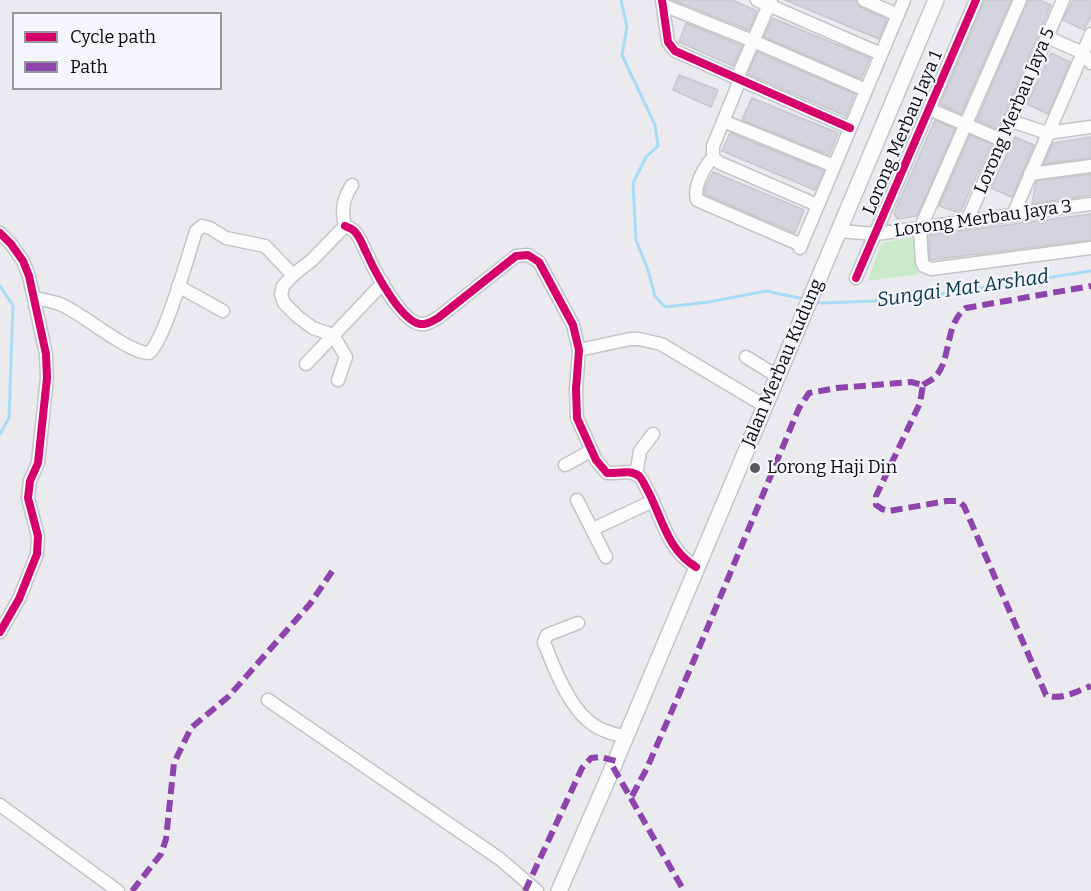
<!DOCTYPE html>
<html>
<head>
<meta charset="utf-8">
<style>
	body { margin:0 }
	#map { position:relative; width:1091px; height:891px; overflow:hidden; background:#eaeaef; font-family:Bitter,serif }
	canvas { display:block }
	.legend { position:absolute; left:12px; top:12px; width:210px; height:78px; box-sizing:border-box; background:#f5f5fe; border:2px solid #98989e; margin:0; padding:8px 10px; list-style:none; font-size:18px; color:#0c0c0f }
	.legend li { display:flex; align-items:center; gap:12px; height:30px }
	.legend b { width:30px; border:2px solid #98989e }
</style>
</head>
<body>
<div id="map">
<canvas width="1091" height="891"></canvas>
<ul class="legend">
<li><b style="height:8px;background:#d6006c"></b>Cycle path</li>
<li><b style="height:8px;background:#8e44ad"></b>Path</li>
</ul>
</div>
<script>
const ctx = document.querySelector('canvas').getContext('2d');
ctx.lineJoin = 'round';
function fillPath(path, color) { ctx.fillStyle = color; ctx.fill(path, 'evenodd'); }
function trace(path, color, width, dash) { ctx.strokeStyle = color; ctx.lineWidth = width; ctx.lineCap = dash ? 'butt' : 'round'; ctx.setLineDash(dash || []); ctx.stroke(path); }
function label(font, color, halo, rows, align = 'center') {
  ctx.font = font + ' Bitter,serif'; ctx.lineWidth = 4.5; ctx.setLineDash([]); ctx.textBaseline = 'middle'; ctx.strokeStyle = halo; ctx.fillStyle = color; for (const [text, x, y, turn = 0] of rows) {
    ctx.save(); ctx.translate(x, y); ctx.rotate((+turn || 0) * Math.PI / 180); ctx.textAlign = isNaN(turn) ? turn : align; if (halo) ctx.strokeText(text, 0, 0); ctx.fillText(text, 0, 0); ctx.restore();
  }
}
const green = new Path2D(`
	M915,237l4,37 -51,7 12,-35 6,-4z`);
const stream = new Path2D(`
	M621,0l6,27 -5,28 33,70 3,21 -12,11 -13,26 3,57 12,30 7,26 10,11 44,-5 57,-11 38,8
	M0,286l13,20 -4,112 -9,16
	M813,301l9,2 83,-3 186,-29`);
const building = new Path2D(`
	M673,0h59l25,11 -8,19z
	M785,0h71l4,7 27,12 -8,20z
	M985,0h26l-50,114 -21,-10z
	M1028,0h11l12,5 -53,124 -21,-9z
	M1073,0h18v16l-7,14 -21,-10z
	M772,18l98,40 -9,21 -97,-42z
	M686,23l56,23 -9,20 -54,-24z
	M757,52l98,42 -9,22 -98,-42z
	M1051,53l19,9 -22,52 -21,-10z
	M679,75l39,15 -7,17 -38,-17z
	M752,98l86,35 -9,22 -87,-35z
	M935,120l20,9 -38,87 -20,3 -3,-6z
	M730,133l94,38 -9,19 -93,-39z
	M970,135l21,9 -31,69 -21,-7z
	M1015,137l19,8 -22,52 -21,-9z
	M1091,137v21l-47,6 9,-21z
	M713,172l91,38 -9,23 -91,-39 2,-8z
	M1091,174v21l-59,9 4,-23z
	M1091,214v26l-161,20 -1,-25z`);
const minor = new Path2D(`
	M662,0l6,42 7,9 175,77
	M757,0l124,54
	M864,0l34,15
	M1020,0l-100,229 2,33 2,4 7,3 160,-21
	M663,5l90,36 113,49
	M1047,37l36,16 8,10
	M737,78l34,-78
	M929,109l73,31
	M723,121l111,45
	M1011,121l36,12 44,-6
	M713,158c-9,8 -20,30 -16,42l104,45
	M713,158l7,5 97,42
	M713,158v-12l27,-66
	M1030,174l61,-8
	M1013,215l78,-181
	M967,221l96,-221
	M345,226c2,1 6,2 8,4 7,5 10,17 14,24 8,18 34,67 53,70 7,1 12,-3 18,-6l78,-62 12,-1 11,7 34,63 6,25 -3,39 1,29 19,42 11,13c10,1 23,-4 32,3 4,4 7,12 10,17 14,28 19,57 47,74
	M345,226c-4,-16 -2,-27 7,-41
	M839,231l37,3 215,-30
	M0,233l11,11 12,17 6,15 17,78 1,24 -9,85 -8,18 -2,17 10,38 -1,18 -18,45 -19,33
	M800,248l104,-248
	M856,278l120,-278
	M178,286l45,25
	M35,298c9,2 18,3 27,7 21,9 66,48 87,48 16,-13 39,-97 47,-122l6,-5 8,2 16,10 39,8 28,29
	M579,350l51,-11h9l22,5 104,62
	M746,357l31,19
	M306,364l77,-81
	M338,380l8,-23 -13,-22 -20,-7 -15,-11 -14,-14 -3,-9 2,-8 10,-11 19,-15 33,-34
	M565,465l26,-14
	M636,475l4,-24 13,-17
	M577,500l29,57
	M593,529l60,-28
	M578,623l-31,12 -3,7c9,24 25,65 47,81 10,8 23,11 35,14
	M268,700l232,159 37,32
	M0,805l118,86`);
const major = new Path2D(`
	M559,891l54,-124 323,-767`);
const quiet = new Path2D(`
	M923,385c4,-3 9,-5 12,-8 17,-17 9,-53 31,-69l125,-22
	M613,767l71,124
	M632,796l15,-28 47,-108 105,-252 10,-15 28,-5 74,-6 12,3 -3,18 -44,93v9l6,4 7,2 58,-10h11l6,5 82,189c15,6 31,-4 45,-9
	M132,891l29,-37 5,-15 8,-76 17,-35 38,-32 81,-92 23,-34
	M525,891l57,-123 9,-10 9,-1 16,4`);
const cycleway = new Path2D(`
	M662,0l6,42 7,9 175,77
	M345,226c2,1 6,2 8,4 7,5 10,17 14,24 8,18 34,67 53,70 7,1 12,-3 18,-6l78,-62 12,-1 11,7 34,63 6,25 -3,39 1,29 19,42 11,13c10,1 23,-4 32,3 4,4 7,12 10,17 14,28 19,57 47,74
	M0,233l11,11 12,17 6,15 17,78 1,24 -9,85 -8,18 -2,17 10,38 -1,18 -18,45 -19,33
	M856,278l120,-278`);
const markers = [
	[755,468,6,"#5a5a5d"]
];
const streetNames = [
	["Lorong Merbau Jaya 5",1015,111,-67],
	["Lorong Merbau Jaya 1",903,133,-67],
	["Lorong Merbau Jaya 3",983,219,-8],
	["Jalan Merbau Kudung",783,363,-67]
];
const poiNames = [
	["Lorong Haji Din",767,468]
];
const waterNames = [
	["Sungai Mat Arshad",963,289,-8]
];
fillPath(green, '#c9e9c9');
trace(stream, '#a8dcf4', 3);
fillPath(building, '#d4d4df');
trace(building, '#c8c8cc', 1.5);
trace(minor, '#c5c5c9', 15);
trace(major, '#c5c5c9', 18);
trace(minor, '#fcfcfd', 12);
trace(major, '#fcfcfd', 15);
trace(quiet, '#8e44ad', 6, [12, 6]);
trace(cycleway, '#d6006c', 8);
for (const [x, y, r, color] of markers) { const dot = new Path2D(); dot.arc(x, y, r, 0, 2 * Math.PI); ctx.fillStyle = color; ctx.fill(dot); trace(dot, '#f5f5fe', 2); }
label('18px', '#0c0c0f', '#f5f5fe', streetNames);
label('18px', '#0c0c0f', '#f5f5fe', poiNames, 'left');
label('italic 20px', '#063646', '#f5f5fe', waterNames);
</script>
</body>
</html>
